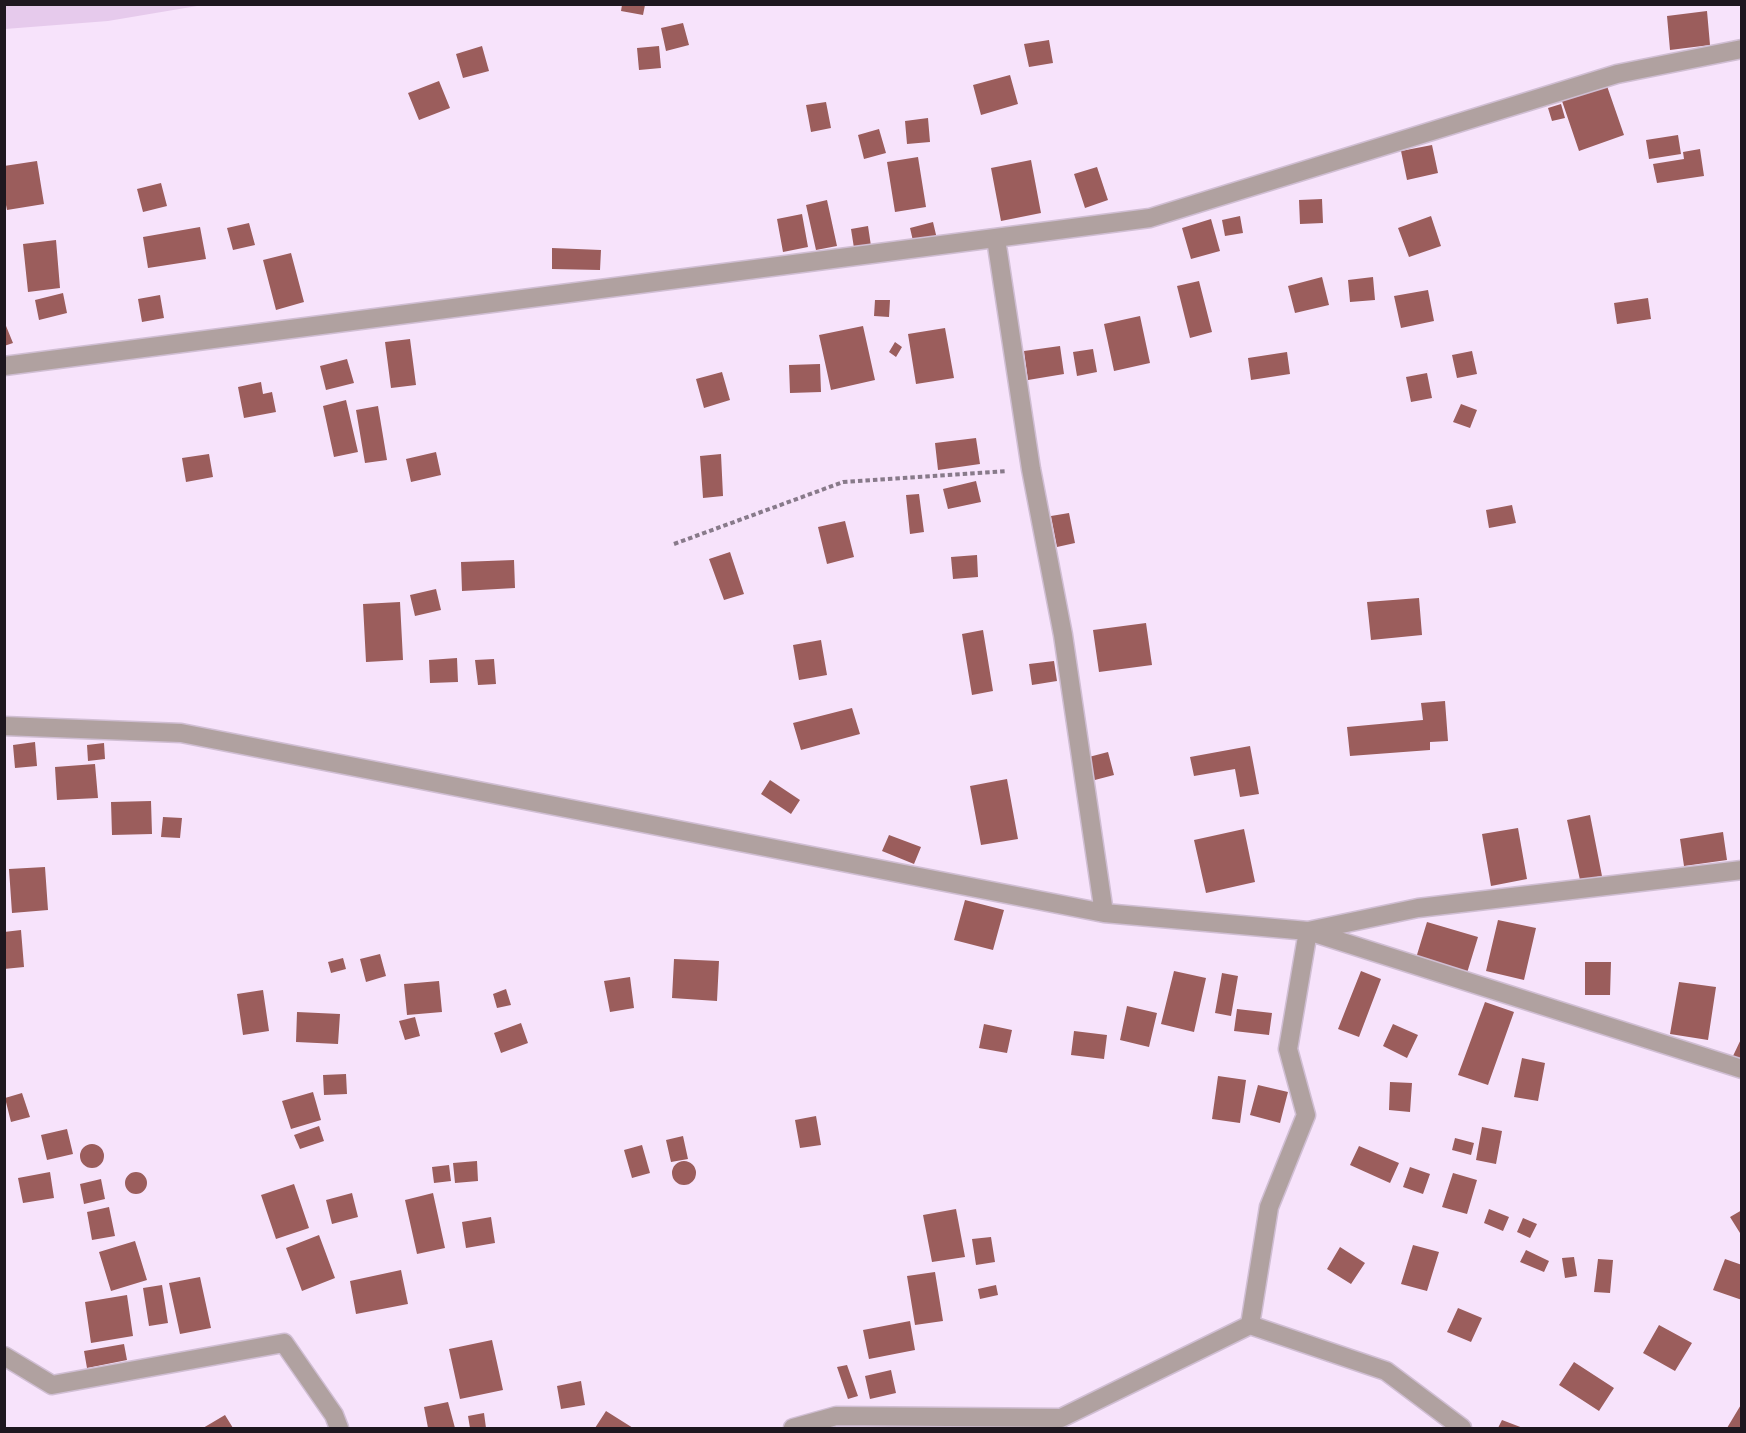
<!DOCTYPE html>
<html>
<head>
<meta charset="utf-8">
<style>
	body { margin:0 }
	#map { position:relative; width:1746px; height:1433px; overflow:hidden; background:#f7e3fb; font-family:"Roboto Serif",serif }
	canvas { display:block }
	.frame { position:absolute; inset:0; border:6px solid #1e171f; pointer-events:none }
</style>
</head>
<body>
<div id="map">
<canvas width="1746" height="1433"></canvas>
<div class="frame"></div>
</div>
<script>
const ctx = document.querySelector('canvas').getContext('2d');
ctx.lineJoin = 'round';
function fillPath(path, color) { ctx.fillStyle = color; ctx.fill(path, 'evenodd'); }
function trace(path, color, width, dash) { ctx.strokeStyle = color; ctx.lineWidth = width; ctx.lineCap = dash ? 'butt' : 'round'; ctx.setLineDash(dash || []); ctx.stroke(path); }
const green = new Path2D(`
	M5,4h198v1l-95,16 -103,8z`);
const building = new Path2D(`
	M622,5h23l-2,10 -22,-4z
	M1707,11l3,34 -40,5 -3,-34z
	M683,23l6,22 -23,6 -5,-23z
	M1049,40l4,23 -24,4 -5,-23z
	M482,46l7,25 -26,7 -7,-24z
	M659,46l2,22 -22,2 -2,-22z
	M1010,75l8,29 -37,11 -8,-30z
	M439,81l11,27 -31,12 -11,-27z
	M1607,86l17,49 -45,16 -17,-50z
	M826,102l5,26 -20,4 -5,-27z
	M1561,104l4,14 -13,3 -4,-13z
	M928,118l2,24 -23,2 -2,-23z
	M879,129l7,24 -22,6 -6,-24z
	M1678,135l3,19 -32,5 -3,-19z
	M1432,145l6,28 -31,7 -6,-29z
	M1700,149l4,27 -47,7 -4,-19 31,-5 -1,-7z
	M918,157l8,50 -31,5 -8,-50z
	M1031,160l10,53 -40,8 -10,-53z
	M37,161l7,43 -37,6 -3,-15v-29z
	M1097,167l11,33 -23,8 -11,-34z
	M161,183l6,23 -24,6 -6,-23z
	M1322,199l1,24 -23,1 -1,-24z
	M827,200l10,46 -21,4 -10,-45z
	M802,214l6,33 -25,5 -6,-33z
	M1240,216l3,17 -18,3 -3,-16z
	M1431,216l10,30 -32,11 -11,-29z
	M1211,219l9,32 -29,8 -9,-31z
	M933,222l4,17 -23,6 -4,-17z
	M249,223l6,22 -22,5 -6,-22z
	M868,226l3,20 -17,2 -3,-19z
	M200,227l6,32 -58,9 -5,-31z
	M56,240l4,48 -32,4 -5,-48z
	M552,248l49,2 -1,20 -48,-1z
	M291,253l13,49 -28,8 -13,-50z
	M1322,277l7,28 -34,8 -7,-27z
	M1373,277l2,23 -25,2 -2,-22z
	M1199,281l13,51 -22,6 -13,-52z
	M1428,290l6,31 -33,7 -7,-32z
	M63,293l4,20 -28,7 -4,-20z
	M160,295l4,23 -22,4 -4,-23z
	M1648,298l3,21 -34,5 -3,-21z
	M875,300h15l-1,17 -15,-1z
	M1140,316l10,47 -36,8 -10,-47z
	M4,321l9,22 -9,3z
	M863,326l12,54 -44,10 -12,-55z
	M945,328l9,50 -38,6 -8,-50z
	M410,339l6,46 -25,3 -6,-46z
	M895,342l7,5 -6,10 -7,-5z
	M1060,346l4,28 -36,6 -4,-29z
	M1093,349l4,23 -20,4 -4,-24z
	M1472,351l5,23 -20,4 -5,-23z
	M1287,352l3,22 -39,6 -3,-22z
	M347,359l7,24 -28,7 -6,-24z
	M820,364l1,28 -31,1 -1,-28z
	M722,372l8,28 -26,8 -8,-29z
	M1427,373l5,25 -21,4 -5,-25z
	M261,382l2,12 9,-2 4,20 -32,6 -6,-31z
	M346,400l12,52 -24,5 -11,-51z
	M1461,404l16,6 -7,18 -17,-6z
	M378,406l9,54 -22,3 -9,-53z
	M976,438l4,26 -42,6 -3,-27z
	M436,452l5,23 -30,7 -5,-23z
	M209,454l4,23 -27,5 -4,-24z
	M721,454l2,42 -20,2 -3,-42z
	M976,481l5,21 -33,7 -5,-20z
	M919,494l5,38 -14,2 -4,-39z
	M1512,505l4,18 -27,5 -3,-18z
	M1069,513l6,30 -18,4 -6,-31z
	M845,521l9,36 -27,7 -9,-37z
	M730,552l14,42 -20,6 -15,-41z
	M977,555l1,22 -25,2 -2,-22z
	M514,560l1,28 -53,3 -1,-29z
	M436,589l5,21 -26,6 -5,-21z
	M1419,598l3,37 -51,5 -4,-38z
	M400,602l3,58 -37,2 -3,-58z
	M1146,623l6,42 -53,7 -6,-42z
	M983,630l10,61 -21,4 -10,-61z
	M821,640l6,35 -28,5 -6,-35z
	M457,658l1,24 -28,1 -1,-23z
	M494,659l2,25 -18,1 -3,-25z
	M1054,661l3,20 -25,4 -3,-21z
	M1445,701l3,40 -18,1v8l-80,6 -3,-29 76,-7 -2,-17z
	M852,708l8,26 -59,16 -8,-27z
	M35,742l2,24 -22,2 -2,-23z
	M104,743l1,16 -17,2 -1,-16z
	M1250,746l9,48 -19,3 -5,-28 -41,7 -4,-19z
	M1108,752l6,23 -23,6 -6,-23z
	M95,764l3,34 -41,2 -2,-33z
	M1007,779l11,60 -37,6 -11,-59z
	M770,780l30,20 -9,14 -30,-20z
	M151,801l1,33 -40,1 -1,-33z
	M1590,815l12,61 -22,4 -13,-60z
	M163,817l19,1 -2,20 -19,-1z
	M1518,828l9,51 -36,7 -9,-52z
	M1244,829l11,53 -49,11 -12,-53z
	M1723,832l4,28 -43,6 -4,-27z
	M889,835l32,12 -7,17 -32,-13z
	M45,867l3,43 -36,3 -3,-44z
	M965,900l39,10 -11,40 -39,-10z
	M1498,920l38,8 -12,52 -38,-9z
	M1427,922l51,15 -11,36 -51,-15z
	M21,930l3,37 -20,2v-37z
	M380,954l6,22 -20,6 -6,-23z
	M343,958l3,11 -15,4 -3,-11z
	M674,959l45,2 -2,40 -45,-3z
	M1585,962h26l-1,33h-25z
	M1174,971l32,7 -12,54 -33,-8z
	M1361,971l20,8 -22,58 -21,-8z
	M1222,973l16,3 -7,40 -16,-3z
	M630,977l4,31 -24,4 -6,-31z
	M439,981l3,31 -35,3 -3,-31z
	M1679,982l37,5 -8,53 -38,-6z
	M506,989l5,16 -14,3 -4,-14z
	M263,990l6,41 -26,4 -6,-41z
	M1485,1002l29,10 -26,73 -30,-10z
	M1127,1006l30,7 -8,34 -29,-7z
	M1237,1009l35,4 -3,22 -35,-4z
	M297,1012l43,2 -2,30 -42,-2z
	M415,1017l5,19 -15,4 -6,-19z
	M521,1023l7,20 -27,10 -7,-20z
	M984,1024l28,6 -5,23 -28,-5z
	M1393,1024l25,11 -11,23 -24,-12z
	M1074,1031l33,4 -3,24 -33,-4z
	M1742,1037v23l-9,-4z
	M1522,1058l23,5 -7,38 -24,-4z
	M346,1074l1,20 -23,1 -1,-20z
	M1218,1076l28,4 -6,43 -28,-4z
	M1390,1082l22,1 -2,29 -21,-2z
	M1258,1085l30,7 -8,31 -30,-8z
	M313,1092l8,28 -30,9 -9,-28z
	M22,1093l8,24 -19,5 -6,-24z
	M816,1116l5,29 -21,3 -5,-28z
	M319,1126l5,15 -24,8 -6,-14z
	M1482,1127l20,4 -6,33 -20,-4z
	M67,1129l6,25 -26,6 -6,-25z
	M683,1136l5,23 -17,3 -5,-22z
	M1455,1138l19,5 -3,12 -19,-5z
	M80 1156a12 12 0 1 1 24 0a12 12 0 1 1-24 0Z
	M642,1145l8,28 -18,5 -8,-28z
	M1359,1146l40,17 -9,20 -40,-18z
	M477,1161l1,20 -23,2 -2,-20z
	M672 1173a12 12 0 1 1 24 0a12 12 0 1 1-24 0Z
	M449,1165l2,16 -17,2 -2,-16z
	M1410,1167l20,7 -7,20 -20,-7z
	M125 1183a11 11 0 1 1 22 0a11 11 0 1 1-22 0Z
	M50,1172l4,26 -31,5 -5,-25z
	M1453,1173l24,7 -10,34 -25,-7z
	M101,1179l4,20 -21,5 -4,-20z
	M294,1184l15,44 -33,11 -15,-44z
	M352,1193l6,24 -26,7 -6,-24z
	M433,1193l12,55 -28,6 -12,-54z
	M109,1207l6,29 -23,4 -5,-28z
	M956,1209l9,48 -33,5 -9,-47z
	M1489,1209l20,8 -6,14 -19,-8z
	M1742,1210v22l-2,1 -10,-16z
	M491,1217l4,26 -29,5 -4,-26z
	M1523,1218l14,6 -7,14 -13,-6z
	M319,1235l16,43 -33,13 -16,-43z
	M991,1237l4,25 -19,3 -4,-26z
	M135,1241l12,39 -36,11 -12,-39z
	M1413,1245l26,7 -12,39 -26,-7z
	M1340,1247l25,16 -14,21 -24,-15z
	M1526,1250l23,11 -5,11 -24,-10z
	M1574,1257l3,19 -12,2 -3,-20z
	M1598,1259l15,1 -3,33 -16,-1z
	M1725,1259l17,6v35l-29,-10z
	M401,1270l7,34 -52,10 -6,-33z
	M935,1272l8,49 -28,4 -8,-49z
	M200,1277l11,51 -31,6 -11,-51z
	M162,1285l6,38 -19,3 -6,-38z
	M996,1285l2,10 -18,4 -2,-10z
	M127,1295l6,41 -42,7 -6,-41z
	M1458,1308l24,10 -11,24 -24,-10z
	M910,1321l5,29 -46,9 -6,-29z
	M1659,1325l33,18 -17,28 -32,-18z
	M492,1340l11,50 -43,9 -11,-50z
	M124,1344l3,16 -40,8 -3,-17z
	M1574,1362l40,26 -15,23 -40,-26z
	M847,1365l11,31 -10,3 -11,-32z
	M891,1370l5,23 -26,6 -5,-23z
	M581,1381l4,24 -24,4 -4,-23z
	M448,1402l7,26h-27l-4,-21z
	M1742,1403v25h-15z
	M606,1411l27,17h-38z
	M484,1413l2,15h-16l-2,-12z
	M225,1415l8,13h-30z
	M1502,1420l21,8h-25z`);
const path = new Path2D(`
	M674,544l169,-62 164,-11`);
const minor = new Path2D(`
	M996,239l35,230 32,166 41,278
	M4,366l1146,-148 467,-144 125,-25
	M4,726l177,7 923,180 204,18 434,138
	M1250,1325l19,-118 37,-92 -18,-66 20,-118 110,-23 324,-38
	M4,1356l48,29 232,-42 50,72 5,13
	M793,1428l43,-12 225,2 189,-93 136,46 76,57`);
fillPath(green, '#e6caec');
fillPath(building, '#9b5d5c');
trace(minor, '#d0bed3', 21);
trace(path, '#887a8a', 4, [4.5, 3]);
trace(minor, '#b0a1a0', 18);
</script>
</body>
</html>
